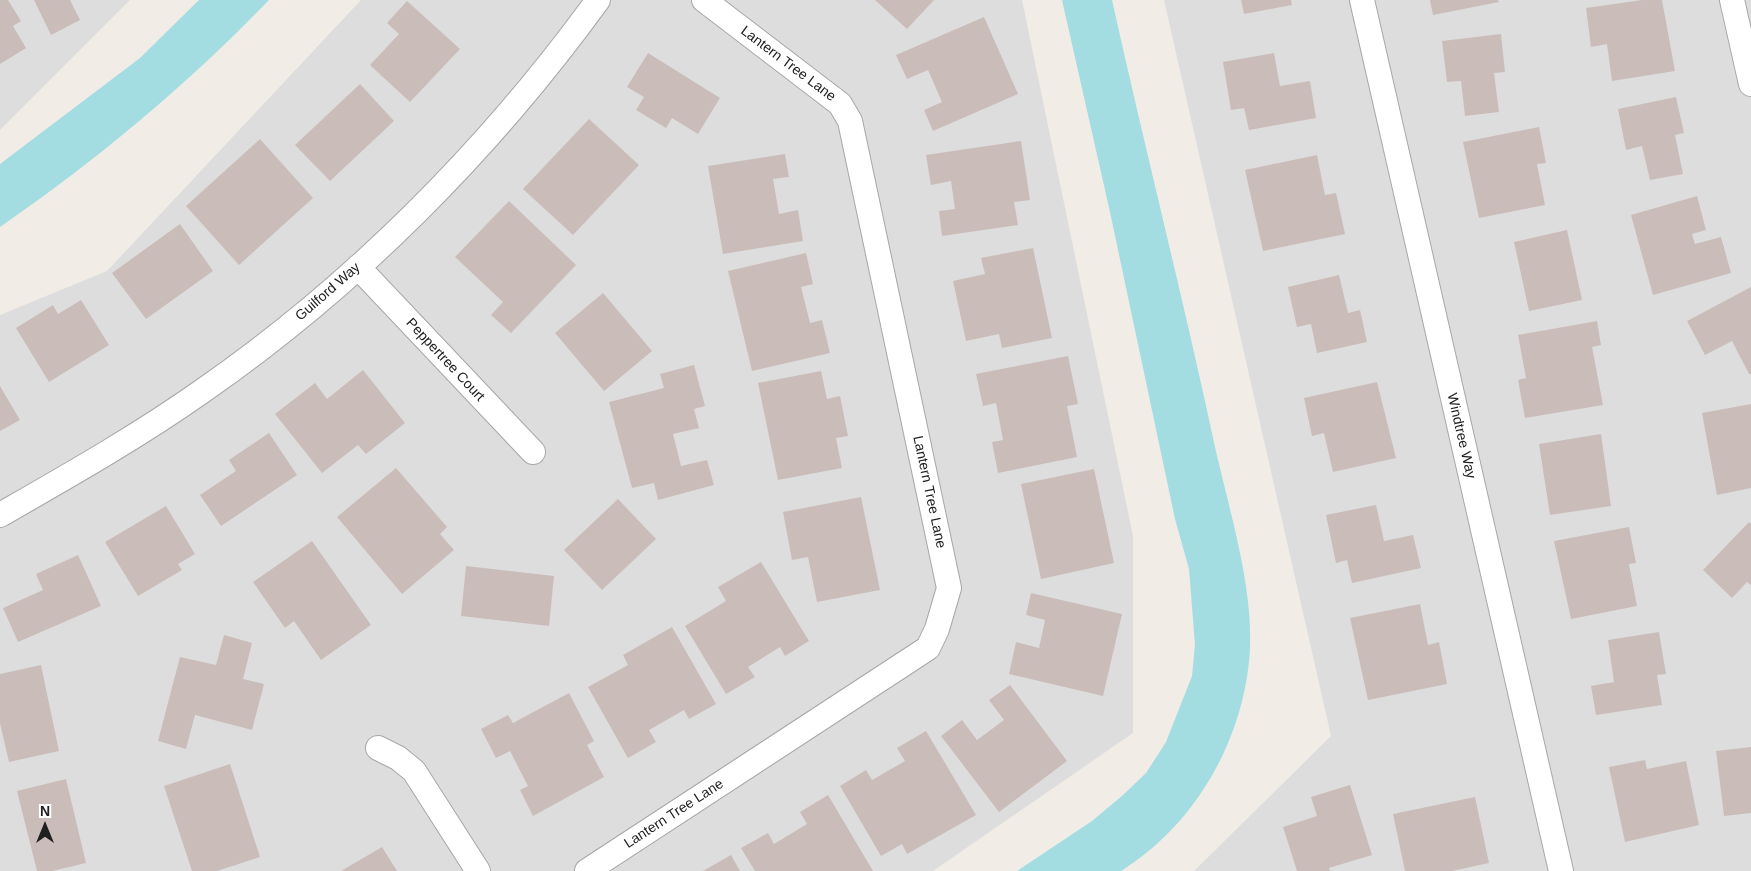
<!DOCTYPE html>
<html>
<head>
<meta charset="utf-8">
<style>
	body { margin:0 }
	#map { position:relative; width:1751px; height:871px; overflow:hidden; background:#f1ece6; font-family:Helvetica,sans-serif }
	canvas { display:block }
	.north { position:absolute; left:20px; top:801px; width:50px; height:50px; -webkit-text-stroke:4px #fff; paint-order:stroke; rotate:0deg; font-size:14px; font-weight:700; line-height:20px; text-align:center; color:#202020 }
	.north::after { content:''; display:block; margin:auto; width:18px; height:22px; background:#202020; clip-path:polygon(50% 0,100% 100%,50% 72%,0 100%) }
</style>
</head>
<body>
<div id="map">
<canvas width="1751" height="871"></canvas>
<div class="north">N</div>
</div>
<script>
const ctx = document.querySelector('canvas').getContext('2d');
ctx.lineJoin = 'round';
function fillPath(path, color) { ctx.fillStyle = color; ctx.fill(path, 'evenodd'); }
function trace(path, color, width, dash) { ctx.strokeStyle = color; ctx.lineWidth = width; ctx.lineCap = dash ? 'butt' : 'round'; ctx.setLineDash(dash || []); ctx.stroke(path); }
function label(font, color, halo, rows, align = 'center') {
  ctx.font = font + ' Helvetica,sans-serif'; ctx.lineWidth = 4; ctx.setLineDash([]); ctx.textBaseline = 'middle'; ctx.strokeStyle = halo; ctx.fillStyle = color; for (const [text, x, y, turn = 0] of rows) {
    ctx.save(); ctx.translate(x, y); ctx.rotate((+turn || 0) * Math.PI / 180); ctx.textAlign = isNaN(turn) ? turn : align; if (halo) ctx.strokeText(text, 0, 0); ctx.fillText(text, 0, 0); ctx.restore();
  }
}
const residential = new Path2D(`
	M0,0h130l-130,130z
	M361,0h661l111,536v197l-200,138h-933v-556l107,-44z
	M1164,0h587v871h-557l137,-135z`);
const water = new Path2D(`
	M199,0h70c-82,85 -172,160 -269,227v-63l140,-106z
	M1062,0h50c33,149 71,297 103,447 14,62 38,138 35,202 -5,88 -53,175 -129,222h-104l75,-50 31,-26 23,-22 20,-31 26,-66 3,-31 -6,-76 -14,-50 -65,-307z`);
const building = new Path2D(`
	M0,0h8l13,21 -8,5 13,22 -26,16z
	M34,0h36l10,20 -29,15z
	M875,0h59l-27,29z
	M1241,0h50l1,5 -48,9z
	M1430,0h68l1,2 -66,13z
	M1642,0h20l13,71 -63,10 -5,-37 -16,3 -5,-39z
	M407,1l53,48 -50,53 -40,-37 29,-31 -12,-11z
	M984,17l34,77 -85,37 -9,-21 18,-8 -14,-32 -21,9 -11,-24z
	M1501,34l4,38 -11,1 5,39 -34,4 -4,-35 -14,1 -5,-41z
	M648,53l72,45 -22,36 -26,-16 -6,10 -30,-18 8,-13 -17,-10z
	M1274,53l6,33 30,-5 6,37 -67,12 -5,-22 -13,2 -8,-48z
	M360,84l34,37 -64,60 -35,-36z
	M1676,97l8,36 -9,2 8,39 -33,6 -8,-34 -16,4 -8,-41z
	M589,119l50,46 -66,70 -50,-46z
	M1539,127l7,36 -9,1 8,41 -66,13 -16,-76z
	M260,139l53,59 -74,67 -53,-59z
	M1021,141l9,59 -16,2 4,23 -76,11 -3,-25 16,-2 -4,-28 -20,4 -5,-30z
	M785,154l4,23 -16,2 6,35 19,-4 5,31 -80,13 -15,-88z
	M1317,155l8,40 11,-2 9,41 -82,17 -18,-81z
	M1697,196l9,34 -14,4 3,10 26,-7 10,36 -78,22 -22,-80z
	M509,201l67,64 -65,68 -20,-18 12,-13 -48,-45z
	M180,224l33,47 -67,48 -34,-46z
	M1567,230l15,70 -53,11 -15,-69z
	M1033,248l19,90 -50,10 -3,-14 -33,7 -13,-60 32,-7 -4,-16z
	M806,253l7,31 -12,3 9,36 12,-3 8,33 -78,18 -24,-100z
	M1339,275l9,38 12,-3 7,32 -50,11 -6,-29 -14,3 -9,-40z
	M1751,287v87h-2l-17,-33 -27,14 -18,-34z
	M603,293l49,58 -48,40 -49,-58z
	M81,300l28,45 -60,37 -33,-54 37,-23 5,9z
	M1597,321l4,24 -9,2 11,58 -78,13 -7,-38 8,-2 -8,-43z
	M1068,356l10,48 -11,2 10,51 -79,16 -6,-31 11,-2 -7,-37 -13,3 -7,-32z
	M694,365l11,41 -11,3 5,19 -26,6 8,32 26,-6 7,25 -56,15 -4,-17 -22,5 -23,-86 55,-14 -4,-14z
	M363,370l42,53 -39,31 -8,-9 -36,28 -47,-59 40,-31 12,16z
	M821,371l6,28 13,-3 8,40 -12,2 6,30 -64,12 -20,-97z
	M1377,382l19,76 -63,14 -9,-39 -12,3 -8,-38z
	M0,386l20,34 -20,11z
	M1751,404v84l-34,7 -15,-82z
	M269,433l28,42 -76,51 -21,-31 36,-24 -7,-11z
	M1601,434l10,72 -61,9 -11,-71z
	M396,468l51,59 -7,7 14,16 -52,44 -65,-77z
	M1094,469l20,94 -73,16 -20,-95z
	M861,497l19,93 -63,12 -9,-45 -16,3 -9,-48z
	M618,499l38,40 -54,51 -38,-40z
	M1376,505l8,36 29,-6 8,33 -69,15 -5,-23 -11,3 -10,-48z
	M166,506l29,48 -17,10 4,6 -44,26 -33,-54z
	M1749,522l2,2v61l-4,-3 -15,16 -29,-28z
	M1629,527l7,36 -7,1 8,42 -66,13 -17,-78z
	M312,541l59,84 -50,35 -27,-39 -9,7 -32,-46z
	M78,555l23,51 -83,36 -15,-34 40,-18 -7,-16z
	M761,562l48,79 -24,15 -5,-9 -32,20 7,10 -29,17 -41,-68 41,-25 -8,-14z
	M466,566l88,10 -5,50 -88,-10z
	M1031,593l91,21 -19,82 -94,-22 7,-32 23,6 6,-28 -19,-5z
	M1420,604l8,41 11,-3 8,42 -79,16 -18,-82z
	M672,627l44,77 -27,15 -5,-9 -35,20 7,12 -28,16 -40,-71 40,-22 -5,-10z
	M1659,632l7,42 -9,1 5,30 -66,10 -5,-29 23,-4 -6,-42z
	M224,635l28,8 -9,36 21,5 -12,46 -57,-15 -9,34 -28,-8 22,-84 36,8z
	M41,665l18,86 -50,11 -9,-39v-49z
	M1010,685l57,76 -68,51 -58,-76 21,-16 15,20 27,-20 -15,-20z
	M569,693l25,48 -7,4 17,32 -71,39 -13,-26 8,-4 -18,-35 -14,7 -15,-29 27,-14 5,8z
	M926,731l50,84 -69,39 -5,-10 -21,12 -41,-70 26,-16 6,10 33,-19 -8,-13z
	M1751,747v66l-27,3 -8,-65z
	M1645,760l2,9 39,-8 13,64 -74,17 -16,-75z
	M230,764l30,93 -43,14h-25l-28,-85z
	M66,779l20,84 -34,8h-15l-20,-80z
	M1350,785l22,70 -43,13 1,3h-33l-14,-44 34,-11 -6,-19z
	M828,795l45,76h-118l-14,-23 27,-15 6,11 33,-20 -7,-12z
	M1475,797l14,66 -37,8h-47l-12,-57z
	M382,847l15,24h-56z
	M731,855l9,16h-37z`);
const minor = new Path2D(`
	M1362,0l199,871
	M1732,0l19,84
	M358,267l175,185
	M0,515c68,-39 137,-78 201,-123 153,-106 288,-242 397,-392
	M378,748l20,10 16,13 64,100
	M587,871l341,-223 9,-19 12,-41 -99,-467 -10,-17 -136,-104`);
const streetNames = [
	["Lantern Tree Lane",788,64,37],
	["Guilford Way",328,292,-41],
	["Peppertree Court",445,360,47],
	["Windtree Way",1461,436,77],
	["Lantern Tree Lane",929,492,78],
	["Lantern Tree Lane",674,814,-33]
];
fillPath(residential, '#dedddd');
fillPath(water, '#a3dde2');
fillPath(building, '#cabdb9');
trace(minor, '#a7a7a7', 26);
trace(minor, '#fff', 24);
label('14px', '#202020', '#fff', streetNames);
</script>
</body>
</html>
